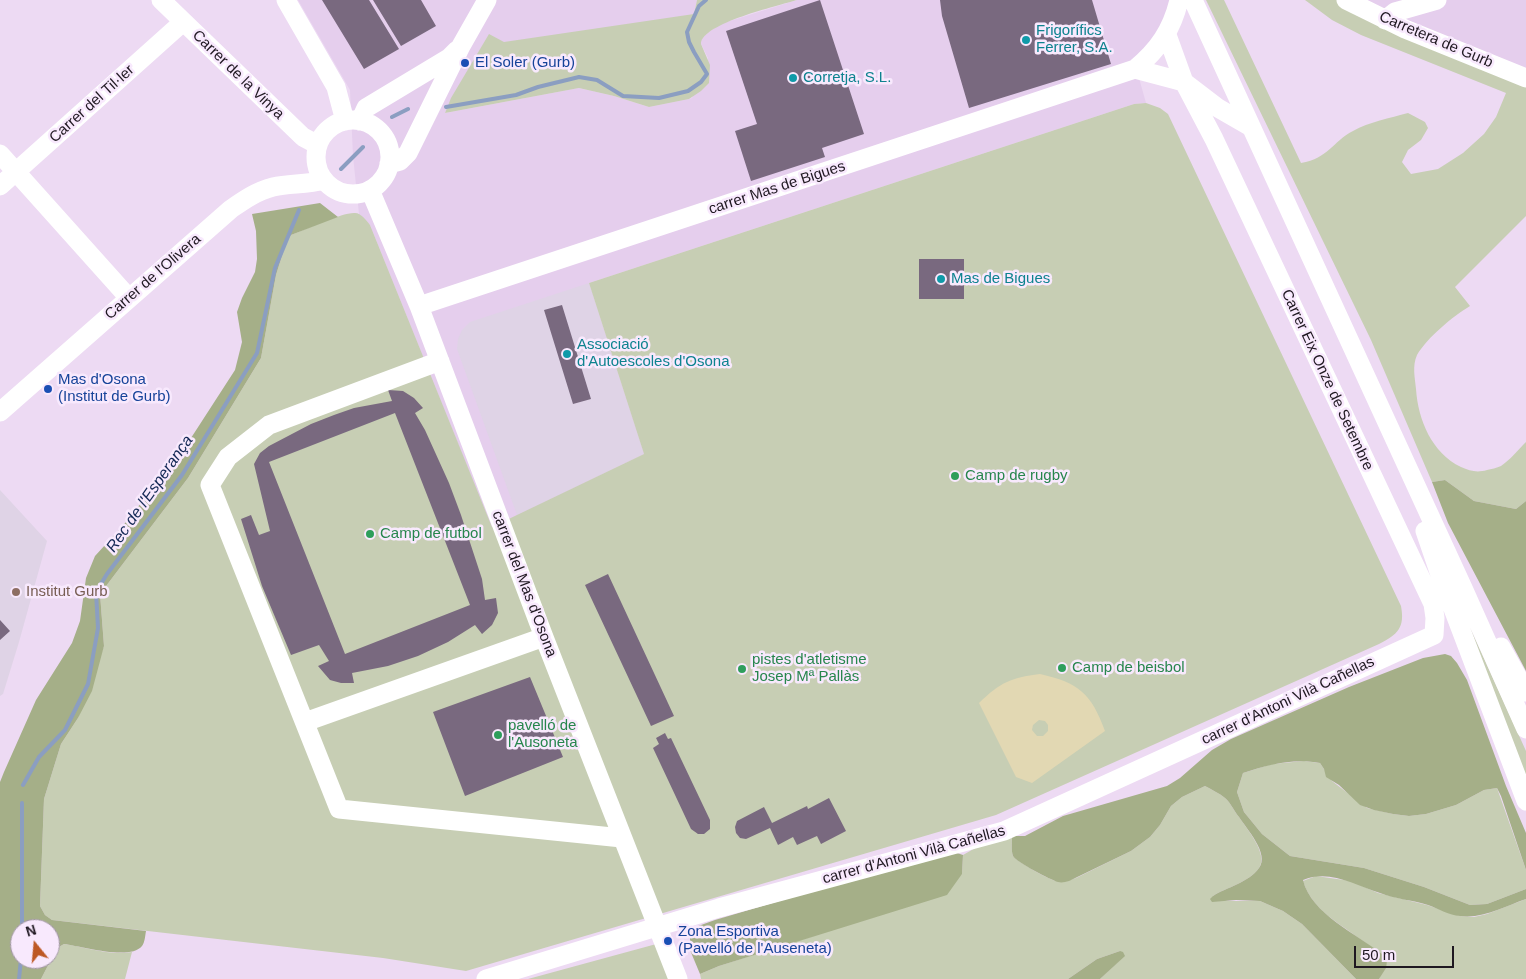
<!DOCTYPE html>
<html>
<head>
<meta charset="utf-8">
<style>
	body { margin:0 }
	#map { position:relative; width:1526px; height:979px; overflow:hidden; background:#eddaf3; font-family:Helvetica,sans-serif }
	canvas { display:block }
	.north { position:absolute; left:10px; top:919px; width:50px; height:50px; box-sizing:border-box; background:#f8e9fd; border:1px solid #a195a5; border-radius:50%; rotate:343deg; font-size:14px; font-weight:700; line-height:20px; text-align:center; color:#1f1821 }
	.north::after { content:''; display:block; margin:auto; width:18px; height:22px; background:#bd5925; clip-path:polygon(50% 0,100% 100%,50% 72%,0 100%) }
	.scale { position:absolute; left:1354px; top:946px; width:100px; height:22px; box-sizing:border-box; border:2px solid #1f1821; border-top:0; padding-left:6px; font-size:15px; line-height:18px; white-space:nowrap; color:#1f1821; -webkit-text-stroke:4px #f8e9fd; paint-order:stroke }
</style>
</head>
<body>
<div id="map">
<canvas width="1526" height="979"></canvas>
<div class="north">N</div>
<div class="scale">50 m</div>
</div>
<script>
const ctx = document.querySelector('canvas').getContext('2d');
ctx.lineJoin = 'round';
function fillPath(path, color) { ctx.fillStyle = color; ctx.fill(path, 'evenodd'); }
function trace(path, color, width, dash) { ctx.strokeStyle = color; ctx.lineWidth = width; ctx.lineCap = dash ? 'butt' : 'round'; ctx.setLineDash(dash || []); ctx.stroke(path); }
function label(font, color, halo, rows, align = 'center') {
  ctx.font = font + ' Helvetica,sans-serif'; ctx.lineWidth = 5; ctx.setLineDash([]); ctx.textBaseline = 'middle'; ctx.strokeStyle = halo; ctx.fillStyle = color; for (const [text, x, y, turn = 0] of rows) {
    ctx.save(); ctx.translate(x, y); ctx.rotate((+turn || 0) * Math.PI / 180); ctx.textAlign = isNaN(turn) ? turn : align; if (halo) ctx.strokeText(text, 0, 0); ctx.fillText(text, 0, 0); ctx.restore();
  }
}
const built = new Path2D(`
	M298,0h399l-3,14 -99,62 -143,22 -7,15 134,-25 35,8 35,11 40,-8 3,-1 16,-40 -7,-14v-3l4,-6 15,-11 77,-24h376l-8,25 -31,35 12,43 -12,1 -545,179 55,171 -152,74 -122,-303 -11,-11 -6,-58 -3,-66z
	M1359,0h167v75z`);
const education = new Path2D(`
	M589,283l55,171 -127,61 -60,-166 1,-10 4,-9 8,-8z
	M0,490l47,51 -28,101 -16,52 -3,2z`);
const green = new Path2D(`
	M697,0h100c-19,6 -95,23 -96,44l9,21 -1,18 -8,8 -12,8 -40,8 -35,-11 -35,-8 -134,25 6,-15 38,-64 15,8 190,-28z
	M1206,0h18l1,2 76,161c28,-5 31,-21 52,-32 16,-9 37,-13 55,-18l17,9 3,6 -7,12 -13,10 -6,12 9,12 27,-5 25,-16 21,-19 12,-17 10,-24 -145,-58 -29,-15 -27,-20h54l167,75v141l-71,71 15,19c-18,11 -42,31 -53,49 -5,11 -2,23 -1,34 2,31 16,64 45,78 9,4 16,6 26,3 4,-1 10,-2 14,-4 9,-6 17,-16 25,-24v59l-10,8 -42,-8 -29,-21 -13,2 -61,-142z
	M1146,103l14,5 8,6 233,492c4,22 -3,28 -22,38l-383,171 -530,156 -83,-13 -331,-38 -7,-5 -5,-9 4,-107 17,-55 17,-26 26,-72 -4,-52 88,-116 73,-120 15,-83 10,-32 5,-8c13,-5 52,-23 64,-22 6,0 12,8 15,12l122,302 152,-73 -55,-171 545,-179z
	M1448,579l78,172v31z
	M1304,761l16,2 12,18 35,27 26,6 16,2 17,-2 30,-9 28,-15 13,-2 29,82v19l-39,15 -17,1 -46,-18 -60,-19 -74,-12 -28,-22 -18,-22 -7,-20 6,-19 29,-9z
	M1205,786c7,4 14,7 20,12 6,5 9,13 14,19 7,11 30,37 20,51 -11,15 -32,19 -46,28l14,5h33l23,10 19,13 54,55h-256l20,-19v-9l-23,8 -29,20h-367l-1,-5 19,-8 113,-36 130,-56 1,-19 14,-8 35,-11c0,6 -1,14 1,20 3,5 38,25 44,25 6,1 13,-1 19,-3l55,-27 19,-14 10,-12 11,-19 11,-9z
	M1316,876l35,5 27,12 49,12 33,11 14,1 13,-3 39,-15v80h-147l8,-18c-7,-9 -16,-14 -24,-20 -24,-18 -51,-31 -60,-60z
	M660,943l14,36h-146z
	M64,944c22,3 46,12 68,8l-7,27h-84l16,-31z`);
const forest = new Path2D(`
	M320,203l18,14 -47,18 -5,8 -10,32 -15,83 -73,120 -88,116 4,52 -12,45 -14,27 -17,26 -17,55 -4,107 5,9 7,5 94,11c-1,5 -1,11 -4,15 -12,15 -61,0 -78,-2l-7,4 -16,31h-41v-197l4,-10 32,-72 36,-57 8,-22 6,-43 9,-22 32,-35 64,-83 44,-68 7,-28 -5,-30 5,-14 13,-26 2,-13 -1,-28 -4,-17zM20,929h30v30h-30z
	M1445,480l29,21 42,8 10,-8v170l-78,-148 -16,-41z
	M1445,654l6,2 6,7 10,17 39,106 20,47v37l-25,-74 -4,-8 -13,2 -28,15 -30,9 -17,2 -16,-2 -19,-4 -14,-5 -21,-20 -13,-8 -2,-8 -4,-6c-27,-5 -52,2 -77,10l-6,19 7,20 18,22 28,22 74,12 60,19 46,18 17,-1 39,-15v10c-21,7 -42,20 -66,17 -11,-1 -21,-7 -32,-11 -16,-5 -33,-6 -48,-12 -26,-8 -50,-24 -77,-13 8,34 54,54 79,74l5,7 -1,7 -7,11h-23l-54,-55 -19,-13 -23,-10 -24,-1 -24,2 -2,-3 3,-3c14,-9 35,-13 46,-28 11,-14 -13,-40 -20,-51 -5,-6 -8,-14 -14,-19 -6,-5 -13,-8 -20,-12l-23,11 -11,9 -11,19 -10,12 -19,14 -62,30c-4,1 -7,2 -11,1 -7,-2 -42,-20 -45,-26 -2,-6 -1,-14 -1,-20h13l38,-20 104,-30 13,-8 32,-28 19,-11 118,-52 74,-29z
	M954,852l9,3 -1,19 -15,21 -228,71 -19,8 -10,-24v-21l25,-9 227,-67z
	M1120,951l3,1 2,4 -25,23h-32l29,-20z`);
const sand = new Path2D(`
	M1040,674c39,9 51,19 65,57l-73,52 -16,-6 -37,-74c22,-21 31,-25 61,-29zM1039,720l6,1 3,4v6l-5,5h-6l-5,-6 1,-5z`);
const stream = new Path2D(`
	M446,107l70,-12 22,-8 41,-10 18,3 26,16 36,2 29,-7 13,-9 6,-8 -13,-22 -5,-10 -2,-10 12,-26 7,-6
	M392,117l16,-8
	M341,169l22,-22
	M23,785l16,-28 26,-27 23,-46 10,-56 -2,-36 11,-18 75,-99 75,-122 18,-85 24,-58
	M22,803v126
	M19,979l2,-20`);
const building = new Path2D(`
	M322,0h47l30,49 -35,20z
	M373,0h48l15,26 -35,20z
	M820,0l44,134 -42,14 3,9 -74,24 -16,-50 22,-7 -31,-93z
	M940,0h152l19,64 -142,44 -27,-92z
	M919,259h45v40h-45z
	M562,305l29,94 -18,5 -29,-94z
	M388,390l15,1 11,7 9,10 -8,5 10,17 24,53 12,32 21,64 3,21 11,-2 2,15 -6,12 -10,9 -7,-9 -27,17 -30,14 -30,10 -36,7 2,10h-13l-11,-3 -12,-14 11,-5 -10,-16 -28,10 -29,-69 -21,-67 10,-4 8,20 11,-4 -16,-67 6,-11 9,-7 42,-22 23,-9 20,-7 38,-7zM395,413l75,192 -125,49 -76,-192z
	M608,574l66,142 -23,10 -66,-141z
	M0,620l10,11 -10,9z
	M530,677l33,80 -98,39 -32,-84z
	M665,733l3,6 3,-1 39,82v9l-6,5h-6l-7,-5 -38,-81 6,-4 -3,-6z
	M829,798l17,33 -25,13 -4,-8 -20,9 -4,-8 -15,8 -8,-17 -24,11 -6,-1 -4,-5 -1,-6 2,-6 27,-14 8,16 35,-17 1,3z`);
const minor = new Path2D(`
	M161,0l142,137 15,8
	M286,0l50,87 9,34
	M1193,0l270,588 63,141
	M1346,0l59,29 121,49
	M1385,20l10,-8 42,-12
	M1135,69l49,13 34,26 33,19
	M316 157a37 37 0 1 1 74 0a37 37 0 1 1-74 0Z
	M360,121l6,-13 83,-50 8,-8
	M0,154l129,144
	M389,164l11,-3 8,-8 53,-107 26,-46
	M0,186l183,-164
	M370,190l49,116 125,331 134,342
	M419,306l716,-237c23,-19 37,-39 44,-69
	M440,361l-171,64 -41,32 -18,28 129,324 283,29
	M0,412l231,-203c13,-9 26,-18 42,-22 17,-4 33,-2 51,-7
	M1425,531l14,41 87,229
	M1501,647l25,45
	M305,722l239,-85
	M486,979l233,-71 285,-77 430,-196 1,-17 -2,-14 -219,-465 -30,-57 -17,-47`);
const markers = [
	[1026,40,5,"#0f9aa8"],
	[465,63,5,"#1a4fb4"],
	[793,78,5,"#0f9aa8"],
	[941,279,5,"#0f9aa8"],
	[567,354,5,"#0f9aa8"],
	[48,389,5,"#1a4fb4"],
	[955,476,5,"#2e9e5b"],
	[370,534,5,"#2e9e5b"],
	[16,592,5,"#8d6e63"],
	[1062,668,5,"#2e9e5b"],
	[742,669,5,"#2e9e5b"],
	[498,735,5,"#2e9e5b"],
	[668,941,5,"#1a4fb4"]
];
const cultureNames = [
	["Frigorífics",1036,31],
	["Ferrer, S.A.",1036,48],
	["Corretja, S.L.",803,78],
	["Mas de Bigues",951,279],
	["Associació",577,345],
	["d'Autoescoles d'Osona",577,362]
];
const streetNames = [
	["Carretera de Gurb",1436,40,23],
	["Carrer de la Vinya",238,75,44],
	["Carrer del Til·ler",92,104,-42],
	["carrer Mas de Bigues",777,188,-18],
	["Carrer de l'Olivera",153,277,-41],
	["Carrer Eix Onze de Setembre",1327,380,65],
	["carrer del Mas d'Osona",524,584,69],
	["carrer d'Antoni Vilà Cañellas",1288,701,-25],
	["carrer d'Antoni Vilà Cañellas",914,855,-15]
];
const transitNames = [
	["El Soler (Gurb)",475,63],
	["Mas d'Osona",58,380],
	["(Institut de Gurb)",58,397],
	["Zona Esportiva",678,932],
	["(Pavelló de l'Auseneta)",678,949]
];
const leisureNames = [
	["Camp de rugby",965,476],
	["Camp de futbol",380,534],
	["pistes d'atletisme",752,660],
	["Josep Mª Pallàs",752,677],
	["Camp de beisbol",1072,668],
	["pavelló de",508,726],
	["l'Ausoneta",508,743]
];
const educationNames = [
	["Institut Gurb",26,592]
];
const waterNames = [
	["Rec de l'Esperança",150,494,-55]
];
fillPath(built, '#e5ceed');
fillPath(education, '#dfd3e6');
fillPath(green, '#c7ceb4');
fillPath(forest, '#a5af88');
fillPath(sand, '#e2d8b3');
trace(stream, '#8b9ec1', 4);
fillPath(building, '#79697f');
trace(minor, '#fff', 19);
for (const [x, y, r, color] of markers) { const dot = new Path2D(); dot.arc(x, y, r, 0, 2 * Math.PI); ctx.fillStyle = color; ctx.fill(dot); trace(dot, '#f8e9fd', 2); }
label('15px', '#0d838f', '#f8e9fd', cultureNames, 'left');
label('15px', '#1f1821', '#f8e9fd', streetNames);
label('15px', '#164399', '#f8e9fd', transitNames, 'left');
label('15px', '#27864d', '#f8e9fd', leisureNames, 'left');
label('15px', '#785e54', '#f8e9fd', educationNames, 'left');
label('italic 16px', '#132855', '#f8e9fd', waterNames);
</script>
</body>
</html>
